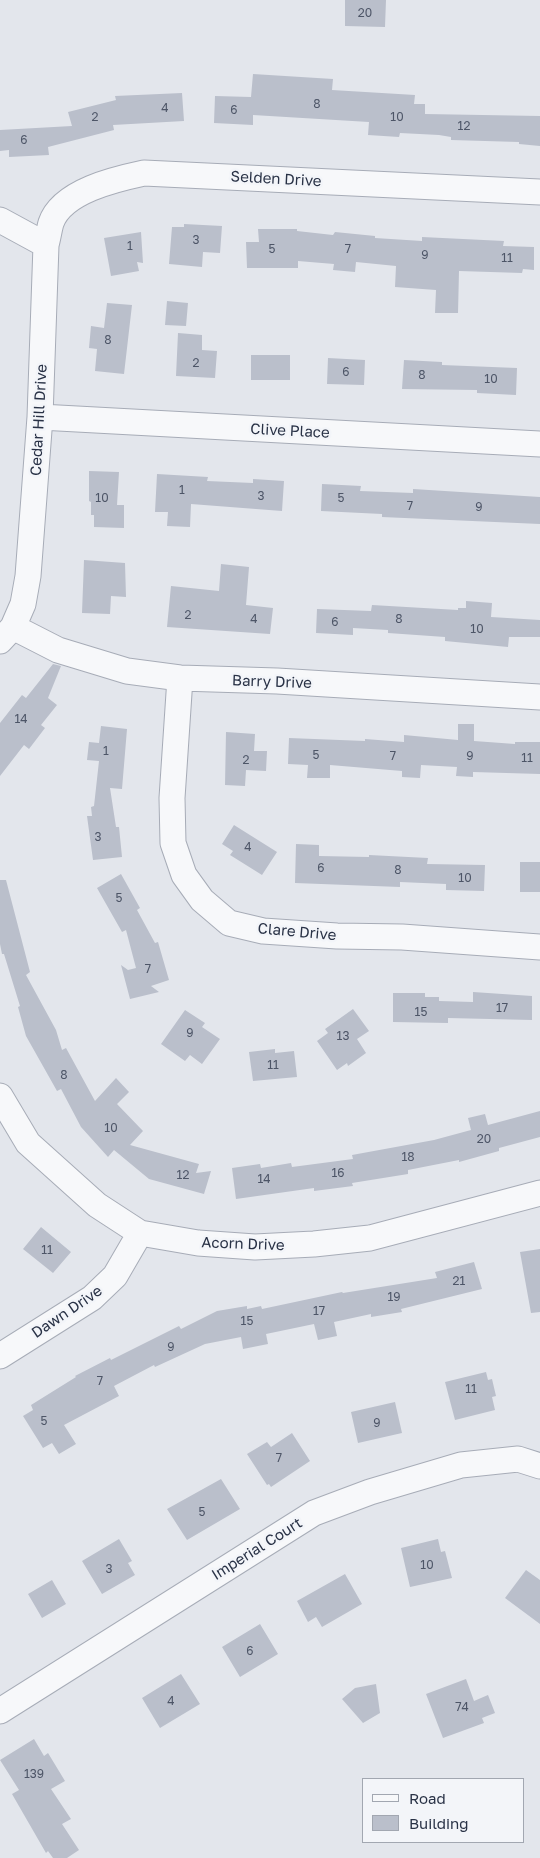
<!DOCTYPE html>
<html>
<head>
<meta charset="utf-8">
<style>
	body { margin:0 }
	#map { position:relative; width:540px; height:1858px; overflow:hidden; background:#e3e6ec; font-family:"Golos Text",sans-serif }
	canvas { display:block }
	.legend { position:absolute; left:362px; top:1778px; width:162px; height:65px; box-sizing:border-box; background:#f3f5f9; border:1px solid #a2a7b1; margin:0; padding:6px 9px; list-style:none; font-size:15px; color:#293246 }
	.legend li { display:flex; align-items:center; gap:10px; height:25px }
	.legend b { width:25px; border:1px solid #a2a7b1 }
</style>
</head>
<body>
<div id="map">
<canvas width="540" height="1858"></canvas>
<ul class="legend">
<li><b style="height:6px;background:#f7f8fa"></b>Road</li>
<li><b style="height:14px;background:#babfcb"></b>Building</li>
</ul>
</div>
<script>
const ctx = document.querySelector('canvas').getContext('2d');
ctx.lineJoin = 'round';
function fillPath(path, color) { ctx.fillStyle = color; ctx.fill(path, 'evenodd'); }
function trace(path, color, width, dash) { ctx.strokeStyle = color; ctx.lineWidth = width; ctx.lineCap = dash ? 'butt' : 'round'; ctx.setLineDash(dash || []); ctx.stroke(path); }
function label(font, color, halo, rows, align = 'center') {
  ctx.font = font + ' "Golos Text",sans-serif'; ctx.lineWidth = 5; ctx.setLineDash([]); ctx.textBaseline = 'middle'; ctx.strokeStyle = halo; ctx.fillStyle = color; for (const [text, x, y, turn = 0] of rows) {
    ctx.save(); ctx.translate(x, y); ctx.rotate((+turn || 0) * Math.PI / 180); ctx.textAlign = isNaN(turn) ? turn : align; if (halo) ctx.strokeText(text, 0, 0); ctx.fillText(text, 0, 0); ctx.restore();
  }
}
const building = new Path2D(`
	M345,0h41l-1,27 -40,-1z
	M253,74l80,5 -1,11 83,5 -1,9h11v10l115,2v30l-21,-2v-2l-68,-2v-3l-12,-2 -39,-2 -1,4 -31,-2 1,-13 -116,-7v10l-39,-2 1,-27 36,1z
	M182,93l2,28 -71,4 1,5 -66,17 1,8 -40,2v-7l-9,1v-21l72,-4 -4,-14 48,-12 -1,-4z
	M184,224l38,2 -2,27 -17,-1 -1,15 -33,-3 3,-37h12z
	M258,229h39v2l36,4 2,-3 40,4v2l47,3v-4l82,4 -1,5 31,1v23l-11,-1 -1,4 -63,-2 -1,42h-23l1,-23 -41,-3 1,-21 -40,-4 -1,10 -22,-2 1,-6 -36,-3v7h-51l-1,-26h13z
	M141,232l2,31 -6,-1 2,9 -28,5 -7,-38z
	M167,301l21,2 -2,23 -21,-1z
	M107,303l25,2 -8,69 -29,-3 2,-22 -8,-1 2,-22 13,2z
	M178,333l24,2v15l15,1 -2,27 -39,-2z
	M251,355h39v25h-39z
	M328,358l37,2 -1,25 -37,-1z
	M404,360l38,2v3l75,3 -1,27 -39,-2v-3l-75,-1z
	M89,471l30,1 -2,33h7v23l-30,-1v-12h-3v-13l-2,-1z
	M157,474l51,3 -1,4 46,2v-4l31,2 -2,30 -91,-7 -1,23 -23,-1 1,-14h-13z
	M322,484l39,2 -1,5 53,2v-4l127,8v27l-158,-7v-3l-61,-3z
	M84,560l41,3 1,34 -15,-1 -1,18 -28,-1z
	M221,564l28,3 -3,38 27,3 -3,26 -103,-7 4,-41 48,5z
	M466,601l26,2 -1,14 49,3v17h-31l-1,10 -63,-6v-4l-57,-4v-3l-35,-2v7l-37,-2 1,-24 54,2 1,-6 86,5v-2h8z
	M53,664l8,2 -13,32 9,7 -16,20 4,3 -16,21 -5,-4 -24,31v-53l22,-28 4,3z
	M458,724h16v17l41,3v-2h25v32l-67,-2v5l-17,-1 1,-9 -36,-2 -1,13 -18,-1v-6l-72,-6v13h-23l1,-13 -20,-1 1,-26 76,3v-2l39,3v-7l54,5z
	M101,726l26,3 -5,60 -12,-1 6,39h3l3,30 -29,3 -6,-44h5l-1,-9 3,-1 5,-45 -12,-1 2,-18 10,1z
	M226,732l29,2 -1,17h13l-1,20 -20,-1 -1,16 -20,-1z
	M234,825l43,27 -15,23 -32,-20 3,-4 -11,-7z
	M296,844l23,1v11l50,1v-2l59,3 -1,6 58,1 -1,26 -38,-1v-6l-46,-2v5l-105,-4z
	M520,862h20v30h-20z
	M121,874l19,34 -3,2 18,33 3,-1 11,38 -18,6 8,6 -29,7 -9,-34 7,5 8,-2 -10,-38 -4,2 -25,-44z
	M0,880h6l24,92 -4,3 30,55 6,20 4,-2 29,53 21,-23 13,14 -12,12 26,27 -13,14 69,19 -3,9 15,-2 -7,23 -55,-15 -35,-29 -6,7 -27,-30 -20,-38 -4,2 -31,-55 -8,-29 2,-1 -16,-52h-2l-2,-10z
	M473,992l59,4v24l-84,-2v5l-55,-1v-29h32v4h14v4l34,1z
	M353,1009l16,22 -12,8 9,14 -18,13 -1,-3 -10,7 -20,-29 11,-8 -3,-4z
	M185,1010l20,13 -3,4 18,12 -18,25 -12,-9 -5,6 -24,-17z
	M275,1049v4l19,-2 3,26 -44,4 -4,-29z
	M540,1111v26l-41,11v3l-40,11v-2l-51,10v4l-56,9 1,3 -39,5v-3l-78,11 -4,-31 28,-4 1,4 30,-5 1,4 61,-8 -1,-4 82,-15 37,-10 -3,-12 17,-4 3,11z
	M41,1227l30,25 -18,21 -30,-24z
	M540,1249v63l-9,1 -11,-61z
	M474,1262l8,27 -81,20 1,3 -31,5v-3l-37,8 3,14 -19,4 -4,-16 -48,10 2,10 -25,5 -2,-12 -36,7 -50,23 -1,-2 -40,21 5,10 -55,29 12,19 -17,10 -7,-11 -9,5 -20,-32 10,-6 -2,-5 45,-28 -1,-1 35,-18 1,2 68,-34 2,3 36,-18 30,-5v3l14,-3 1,3 80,-17 1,1 94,-15 -2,-6z
	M486,1372l2,8 4,-1 4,17 -4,1 3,13 -40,10 -10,-38z
	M395,1402l7,31 -44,10 -7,-31z
	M292,1433l18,28 -39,26 -2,-3 -2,1 -20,-31 20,-12 4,5z
	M221,1479l19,30 -53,31 -20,-31z
	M119,1539l13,22 -4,2 7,12 -33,19 -20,-33z
	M438,1539l3,13 4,-1 7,27 -42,9 -9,-39z
	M526,1570l14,10v44l-35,-26z
	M345,1574l17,30 -40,23 -6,-10 -8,5 -11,-21z
	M52,1580l14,24 -24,14 -14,-24z
	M260,1624l18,30 -38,23 -18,-30z
	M181,1674l19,30 -40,24 -18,-30z
	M466,1679l8,22 14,-6 7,18 -13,5 2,5 -41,15 -17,-44z
	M376,1684l4,29 -17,10 -21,-24 13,-11z
	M34,1739l10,17 4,-3 17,28 -14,8 20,30 -9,5 17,26 -12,8h-14l-5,-7 -2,2 -34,-59 7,-4 -19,-30z`);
const street = new Path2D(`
	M0,220l46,25 -6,172 -12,159 -5,28 -10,23 -13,14
	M46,245c2,-7 3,-15 5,-22 11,-32 65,-44 93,-50l396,19
	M40,417l500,27
	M13,627l45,23 69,21 53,7 97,3 263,16
	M180,678l-8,120 1,45 11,32 18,25 27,23 34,8 74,5 65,1 138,10
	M0,1096l28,47 69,62 43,28 58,10 57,4 59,-3 56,-6 170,-45
	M0,1356l92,-58 23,-22 25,-43
	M0,1711l314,-198 56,-21 91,-27 57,-6 22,7`);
const numberNames = [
	["20",365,13],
	["8",317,104],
	["4",165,108],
	["6",234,110],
	["2",95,117],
	["10",397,117],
	["12",464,126],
	["6",24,140],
	["3",196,240],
	["1",130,246],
	["5",272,249],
	["7",348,249],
	["9",425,255],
	["11",507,258],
	["8",108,340],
	["2",196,363],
	["6",346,372],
	["8",422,375],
	["10",491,379],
	["1",182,490],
	["3",261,496],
	["10",102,498],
	["5",341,498],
	["7",410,506],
	["9",479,507],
	["2",188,615],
	["4",254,619],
	["8",399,619],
	["6",335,622],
	["10",477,629],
	["14",21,719],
	["1",106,751],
	["5",316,755],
	["7",393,756],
	["9",470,756],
	["11",527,758],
	["2",246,760],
	["3",98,837],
	["4",248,847],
	["6",321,868],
	["8",398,870],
	["10",465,878],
	["5",119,898],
	["7",148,969],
	["17",502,1008],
	["15",421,1012],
	["9",190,1033],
	["13",343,1036],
	["11",273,1065],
	["8",64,1075],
	["10",111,1128],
	["20",484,1139],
	["18",408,1157],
	["16",338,1173],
	["12",183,1175],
	["14",264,1179],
	["11",47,1250],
	["21",459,1281],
	["19",394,1297],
	["17",319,1311],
	["15",247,1321],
	["9",171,1347],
	["7",100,1381],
	["11",471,1389],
	["5",44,1421],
	["9",377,1423],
	["7",279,1458],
	["5",202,1512],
	["10",427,1565],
	["3",109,1569],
	["6",250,1651],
	["4",171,1701],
	["74",462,1707],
	["139",34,1774]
];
const streetNames = [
	["Selden Drive",276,179,3],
	["Cedar Hill Drive",39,420,-87],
	["Clive Place",290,431,3],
	["Barry Drive",272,682,2],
	["Clare Drive",297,932,5],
	["Acorn Drive",243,1244,2],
	["Dawn Drive",67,1312,-34],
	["Imperial Court",257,1549,-32]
];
fillPath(building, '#babfcb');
trace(street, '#a7acb7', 27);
trace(street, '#f7f8fa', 25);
label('12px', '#4d5567', null, numberNames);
label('15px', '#293246', '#f3f5f9', streetNames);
</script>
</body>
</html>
